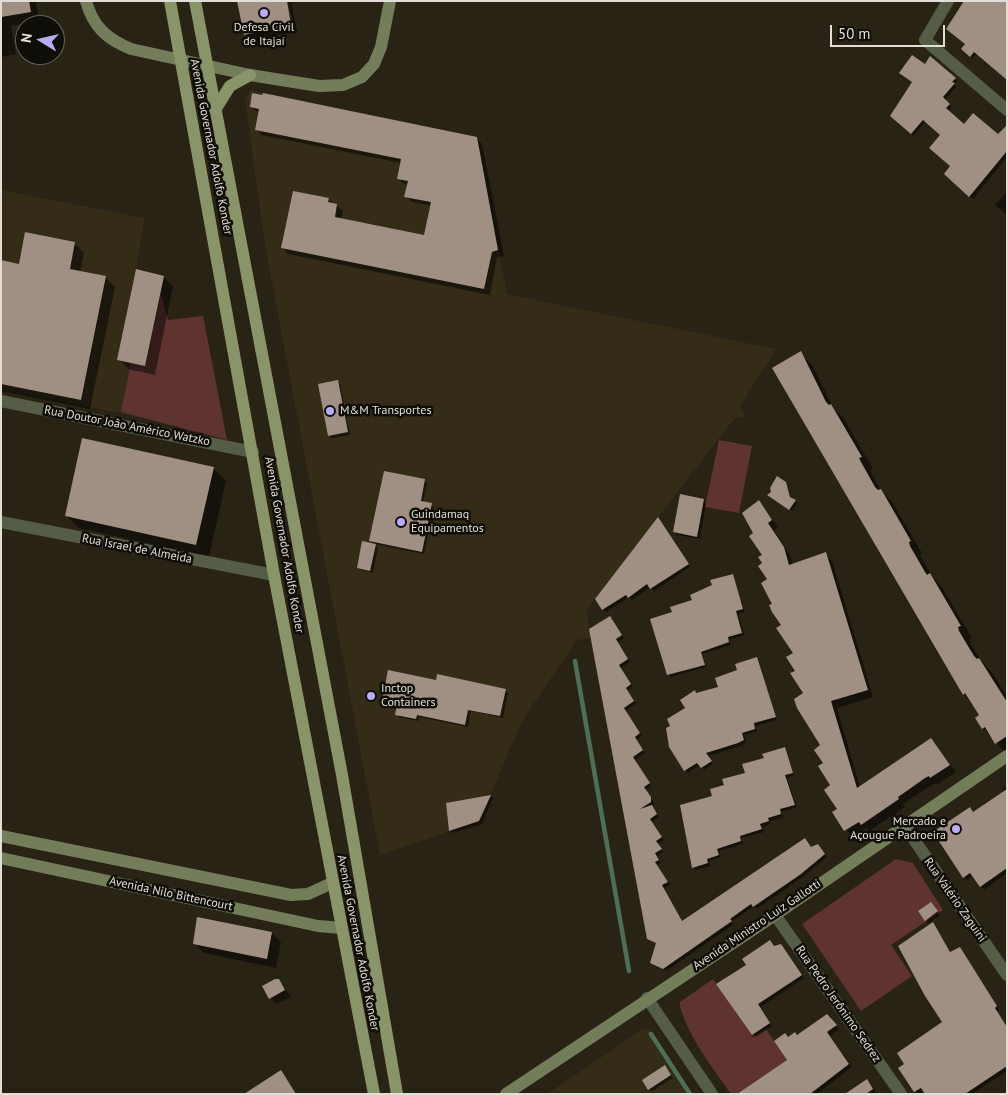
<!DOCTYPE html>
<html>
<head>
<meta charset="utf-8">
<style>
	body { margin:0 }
	#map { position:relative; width:1008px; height:1095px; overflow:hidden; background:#292315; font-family:"PT Sans",sans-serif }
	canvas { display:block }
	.frame { position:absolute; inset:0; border:2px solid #e2ded5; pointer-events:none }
	.north { position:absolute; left:15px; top:15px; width:50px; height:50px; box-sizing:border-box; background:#0f0d07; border:1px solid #636159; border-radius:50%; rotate:279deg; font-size:14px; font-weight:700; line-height:20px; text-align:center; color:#e2ded5 }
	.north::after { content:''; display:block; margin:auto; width:18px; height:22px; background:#b8abf7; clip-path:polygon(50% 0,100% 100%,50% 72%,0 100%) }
	.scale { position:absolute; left:830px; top:25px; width:115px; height:22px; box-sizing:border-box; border:2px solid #e2ded5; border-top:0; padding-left:6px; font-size:15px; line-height:18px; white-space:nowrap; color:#e2ded5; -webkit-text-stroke:4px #0f0d07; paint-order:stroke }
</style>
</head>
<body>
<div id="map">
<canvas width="1008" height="1095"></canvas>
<div class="frame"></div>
<div class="north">N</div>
<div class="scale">50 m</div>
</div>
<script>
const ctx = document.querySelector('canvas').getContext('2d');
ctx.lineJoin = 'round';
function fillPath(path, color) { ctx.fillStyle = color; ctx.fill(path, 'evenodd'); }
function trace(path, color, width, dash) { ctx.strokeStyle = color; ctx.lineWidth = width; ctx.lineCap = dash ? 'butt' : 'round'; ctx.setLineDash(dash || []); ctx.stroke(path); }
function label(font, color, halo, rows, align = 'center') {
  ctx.font = font + ' "PT Sans",sans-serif'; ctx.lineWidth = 5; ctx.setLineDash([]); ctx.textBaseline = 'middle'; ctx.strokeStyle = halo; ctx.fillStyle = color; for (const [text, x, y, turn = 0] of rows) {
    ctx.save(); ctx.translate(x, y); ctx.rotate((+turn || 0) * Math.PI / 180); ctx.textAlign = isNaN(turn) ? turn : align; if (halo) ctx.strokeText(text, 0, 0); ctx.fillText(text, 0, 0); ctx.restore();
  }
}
const built = new Path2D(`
	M251,90l226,47 30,157 269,55 -35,56 4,12 -10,1 -149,192 5,28 -14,2 -55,81 -43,100 -99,34 -115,-610 -20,-145z
	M1,190l144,28 -9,51 28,7 -3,18 7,26 21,108 -188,-40v-4l80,16 25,-123 -36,-8 5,-27 -49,-10 -7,32 -18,-4z
	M644,1028l5,1 43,65h-145z`);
const green = new Path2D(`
	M161,294l7,26 35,-4 24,124 -106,-28 10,-49 14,3z
	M719,440l33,6 -13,67 -34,-6z
	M896,859l17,4 30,47 -52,35 21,31 -51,35 -59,-87z
	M713,979l40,58 13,-8 21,31 -50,34h-6c-19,-27 -41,-55 -51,-87v-5z`);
const shadow = new Path2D(`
	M1,1h35l3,20 -28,5 5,28 -14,3 -1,3z
	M286,1l5,30h3l-6,-30h3l6,30 -46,9 -6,-6z
	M966,45l11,8 -4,5 -8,-6z
	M931,58l26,23 -3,4 2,2 -11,13 7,7 -4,5 16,14 35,10 8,-4v25l-34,42 -27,-25 5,-7 -9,-32 -16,-14 -12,14 -20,-16z
	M251,107l225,31 6,6 22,112 -7,1 -7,38 -202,-41 -5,-6 45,-49 15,12 -2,9 84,17 6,-31 -19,-4 -6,-6 2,-11 -4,-1 -6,-5 3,-16 -139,-28 -6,-6 3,-16z
	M1007,192v23l-12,-10z
	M74,243l10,10 -4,19 26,6 9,9 -25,122 -89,-18v-129l19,3z
	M137,271l27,6 9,9 -18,89 -27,-6 -9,-10z
	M800,353l12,12 22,44 9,8 30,52 -3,1 2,5 10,17 10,10 30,51 -2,1 2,5 10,17 9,10 31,52 -3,1 2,5 10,17 10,10 16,26v57l-24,-26 -2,-12 -17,-22z
	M337,382l3,2 10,51 -18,3 -3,-2z
	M213,468l13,13 -17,76 -130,-29 -13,-12z
	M424,480l3,3 -4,20 11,4 -10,47 -50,-10 4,4 -5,25 -12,-3 -3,-3 17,-22 -5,-4z
	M785,483l7,16 5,4 -5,8 -23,-15z
	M704,500l2,3 -6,36 -23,-4 -3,-3z
	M759,502l19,25 -4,3 16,25 3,10 32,-11 7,7 41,136 -36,11 23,79 71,-47 25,32 -18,12 -2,-1 -4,2 -25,16 -3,4 1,2 -36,24 -3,-3 -14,9 -18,-25 4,-3 -13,-46 -3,-18 -26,-74 -1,-18 -22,-49 -10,-49 -8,-22z
	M660,522l30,45 -36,24 -4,-4 -18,13 -3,-3 -23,15 -3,-3z
	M732,576l13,36 -7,2 6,21 -15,5 2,5 -29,9 4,13 -35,10 -3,-3 5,-61z
	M612,620l12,18 -6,4 12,20 -9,6 12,19 -6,4 9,13 -11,7 17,25 -6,4 9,13 -10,7 16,26 -6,4 10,14 -4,2 8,11 -7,5 12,18 -6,4 5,8 -6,4 4,7 -4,2 13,20 -6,3 18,34 129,-74 10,1 6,8 -23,19 -47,33 -3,-3 -23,16 2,3 -67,46 -14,-9 5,-18 -9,-5z
	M757,658l20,62 -22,6 2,5 -13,4 2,7 -5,4 -33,10 5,8 -9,6 -4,-5 -13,8 -15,-47 14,-18 9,-17 3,3 22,-7z
	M437,681l68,9 3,3 -5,25 -32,-7 -3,16 -49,-10 -1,4 -19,-4 -2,-3 1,-8 -15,-5z
	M784,748l10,27 -7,3 10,29 -16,5 2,5 -13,4 1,3 -9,3 2,5 -23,6 2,6 -24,7 2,6 -12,4 1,5 -14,4 -3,-3 20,-70 12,-11z
	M1007,786v87l-23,17 -11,-15 -6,5 -3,-3 -30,-45 36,-23 4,4 30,-21 -2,-3z
	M490,796l3,2 -11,26 -29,9 -3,-2 -3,-27z
	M934,906l6,9 -11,8 -3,-3z
	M933,924l18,29 12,-1 36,58 -2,1 10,16v44l-35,23h-48l-1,-3 -5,3 -18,-26 44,-46z
	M272,933l9,9 -5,26 -72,-15 -9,-9z
	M774,947l9,1 21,30 -45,30 13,18 -16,11 -38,-52z
	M278,979l13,18 -15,7 -12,-18z
	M831,1019l8,10 -9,7 22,31 -35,27h-66l38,-34 -1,-22z
	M667,1069l6,9 -21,13 -3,-2z
	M281,1072l16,22h-51z
	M870,1084l6,8 -3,2h-25z`);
const stream = new Path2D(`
	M575,661l54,310
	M651,1034l39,60`);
const building = new Path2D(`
	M1,1h28l2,11 -30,5z
	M237,1h50l4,24 -47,10z
	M964,1h43v79l-33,-28 -4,5 -9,-8 4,-5 -19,-15z
	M912,55l13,9 5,-8 26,22 -4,4 3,1 -12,14 7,7 -4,4 18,16 9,-11 25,21 9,-9v26l-38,46 -25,-23 6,-8 -21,-18 11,-13 -17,-15 -12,14 -21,-18 22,-34 -13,-9z
	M252,93l10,2 1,-2 214,44 21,113 -6,2 -8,37 -203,-41 12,-57 36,7 -1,4 9,2 -2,13 89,18 7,-33 -27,-5 4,-16 -11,-2 4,-20 -146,-29 4,-21 -9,-2z
	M25,232l50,10 -5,27 36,7 -25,124 -80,-16v-124l18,4z
	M136,269l28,7 -19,90 -28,-6z
	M801,351l25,51 3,3 2,-1 31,53 -3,1 2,4 14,25 3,3 3,-1 30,52 -2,1 1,4 15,26 2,3 3,-2 31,53 -3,1 1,4 15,25 3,3 2,-1 28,44v34l-12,8 -10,-17 -3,2 -7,-11 4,-3 -14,-22 -2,2 -191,-327z
	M338,380l10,52 -20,4 -10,-52z
	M82,438l132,29 -18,78 -131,-29z
	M384,471l41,8 -4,22 11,2 -10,49 -53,-11z
	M777,476l9,6 4,15 6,3 -7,10 -22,-15 4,-3 -1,-4z
	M680,494l24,5 -7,38 -24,-5z
	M759,500l13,20 -4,3 16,24 5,18 37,-13 42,138 -37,11 26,87 74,-50 19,27 -20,13 -1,-2 -4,2 -24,17 -3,2 1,2 -38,26 -2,-3 -15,9 -12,-19 5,-3 -13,-19 6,-5 -12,-19 5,-3 -9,-13 6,-5 -23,-37 -3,-9 9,-6 -13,-20 5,-2 -9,-14 7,-4 -17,-25 5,-3 -9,-13 -3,-7 3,-1 -11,-21 6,-4 -9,-13 4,-3 -4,-6 4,-2 -13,-19 4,-3 -11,-20z
	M658,517l31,47 -39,25 -3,-5 -19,14 -2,-3 -24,15 -7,-11z
	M362,541l14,3 -6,27 -13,-3z
	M733,574l10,35 -7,2 6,22 -14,4 1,5 -28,10 4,13 -38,10 -17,-56 22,-7 -2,-5 22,-7 -2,-5 22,-10 -2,-5z
	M610,616l12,19 -6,4 12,20 -9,6 12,19 -5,4 8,13 -10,7 16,25 -5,4 8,13 -10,7 17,26 -6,4 7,10v5l-11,7 12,-4 5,9 -7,5 12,18 -6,4 6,8 -7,4 4,7 -4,2 13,20 -6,3 20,36 123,-83 6,9 7,-3 7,10 -24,20 -48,33 -2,-3 -21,15 2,2 -69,48 -13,-6 6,-20 -9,-4 -58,-310z
	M757,657l19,60 -22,6 1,6 -13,4 2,7 -6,3 -32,10 6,8 -11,7 -4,-5 -13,8 -15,-24 -3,-19 4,-2 -3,-7 18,-11 -5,-8 15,-10 1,3 22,-6 -3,-9 22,-8 -2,-6z
	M388,670l48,10 1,-6 69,15 -6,27 -32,-6 -3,15 -48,-10 -1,4 -21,-4 2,-11 -15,-3z
	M785,747l8,26 -8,2 10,30 -15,4 1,5 -13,4 1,3 -9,3 2,5 -22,7 1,5 -24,8 2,6 -12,4 1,4 -16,5 -12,-63 32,-9 -2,-7 14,-4 -2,-6 23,-6 -3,-9 22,-6 -2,-4z
	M1007,789v79l-27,19 -10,-14 -7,5 -30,-46 37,-25 3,5z
	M491,795l-12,26 -30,10 -3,-28z
	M931,902l7,9 -13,10 -7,-10z
	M197,917l75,15 -5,27 -74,-15z
	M933,922l17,30 10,-5 37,59 -2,2 12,19v39l-42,28h-40l-4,-6 -7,4 -16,-24 6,-4 -7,-11 45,-31 -17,-26 -27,-50z
	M770,940l4,6 7,-2 21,31 -44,29 12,19 -18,12 -36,-51 30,-19 -4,-6z
	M275,979h4l6,11 -16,9 -7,-13z
	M827,1014l10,11 -10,7 22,32 -39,30h-73l50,-34 -13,-19 11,-8 3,4 7,-5 2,3z
	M665,1065l6,10 -23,15 -6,-10z
	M281,1070l15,24h-52z
	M867,1079l6,10 -7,5h-21z`);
const street = new Path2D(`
	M948,1l-23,39 82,70
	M1,401l252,51
	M1,522l273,53
	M904,825l103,150
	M775,915l126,179
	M647,998l65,96`);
const secondary = new Path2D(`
	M86,1c7,26 21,38 45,48l119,26 69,11 24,-1 19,-8 12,-13 7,-17 9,-46
	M1,836l290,59 17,-1 24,-11
	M1,858l317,68 23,2
	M506,1094l269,-179 232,-159`);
const primary = new Path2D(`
	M170,1l104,574 100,519
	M195,1l147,774 55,319
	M215,110l15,-24 20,-11`);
const markers = [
	[264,13,5,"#b8abf7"],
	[330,411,5,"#b8abf7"],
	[401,522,5,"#b8abf7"],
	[371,696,5,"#b8abf7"],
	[956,829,5,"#b8abf7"]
];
const poiNames = [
	["Defesa Civil",264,28,"center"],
	["de Itajaí",264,42,"center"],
	["M&M Transportes",340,411],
	["Guindamaq",411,515],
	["Equipamentos",411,529],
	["Inctop",381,689],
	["Containers",381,703],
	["Mercado e",946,822,"right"],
	["Açougue Padroeira",946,836,"right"]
];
const streetNames = [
	["Avenida Governador Adolfo Konder",211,147,79],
	["Rua Doutor João Américo Watzko",127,426,11],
	["Avenida Governador Adolfo Konder",284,545,80],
	["Rua Israel de Almeida",137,549,11],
	["Avenida Nilo Bittencourt",171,894,12],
	["Rua Valério Zaguini",955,900,55],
	["Avenida Ministro Luiz Gallotti",757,925,-34],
	["Avenida Governador Adolfo Konder",358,943,79],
	["Rua Pedro Jerônimo Sedrez",838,1004,55]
];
fillPath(built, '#342c17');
fillPath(green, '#5f3430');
fillPath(shadow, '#0007');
trace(stream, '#4c6f56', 4.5);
fillPath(building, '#a09084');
trace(street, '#565d47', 12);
trace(secondary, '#737d5a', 12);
trace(primary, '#899568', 12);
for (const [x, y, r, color] of markers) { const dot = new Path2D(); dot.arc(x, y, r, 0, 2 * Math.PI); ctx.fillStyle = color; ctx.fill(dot); trace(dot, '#0f0d07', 2); }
label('12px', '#e2ded5', '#0f0d07', poiNames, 'left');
label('12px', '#e2ded5', '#0f0d07', streetNames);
</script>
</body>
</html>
